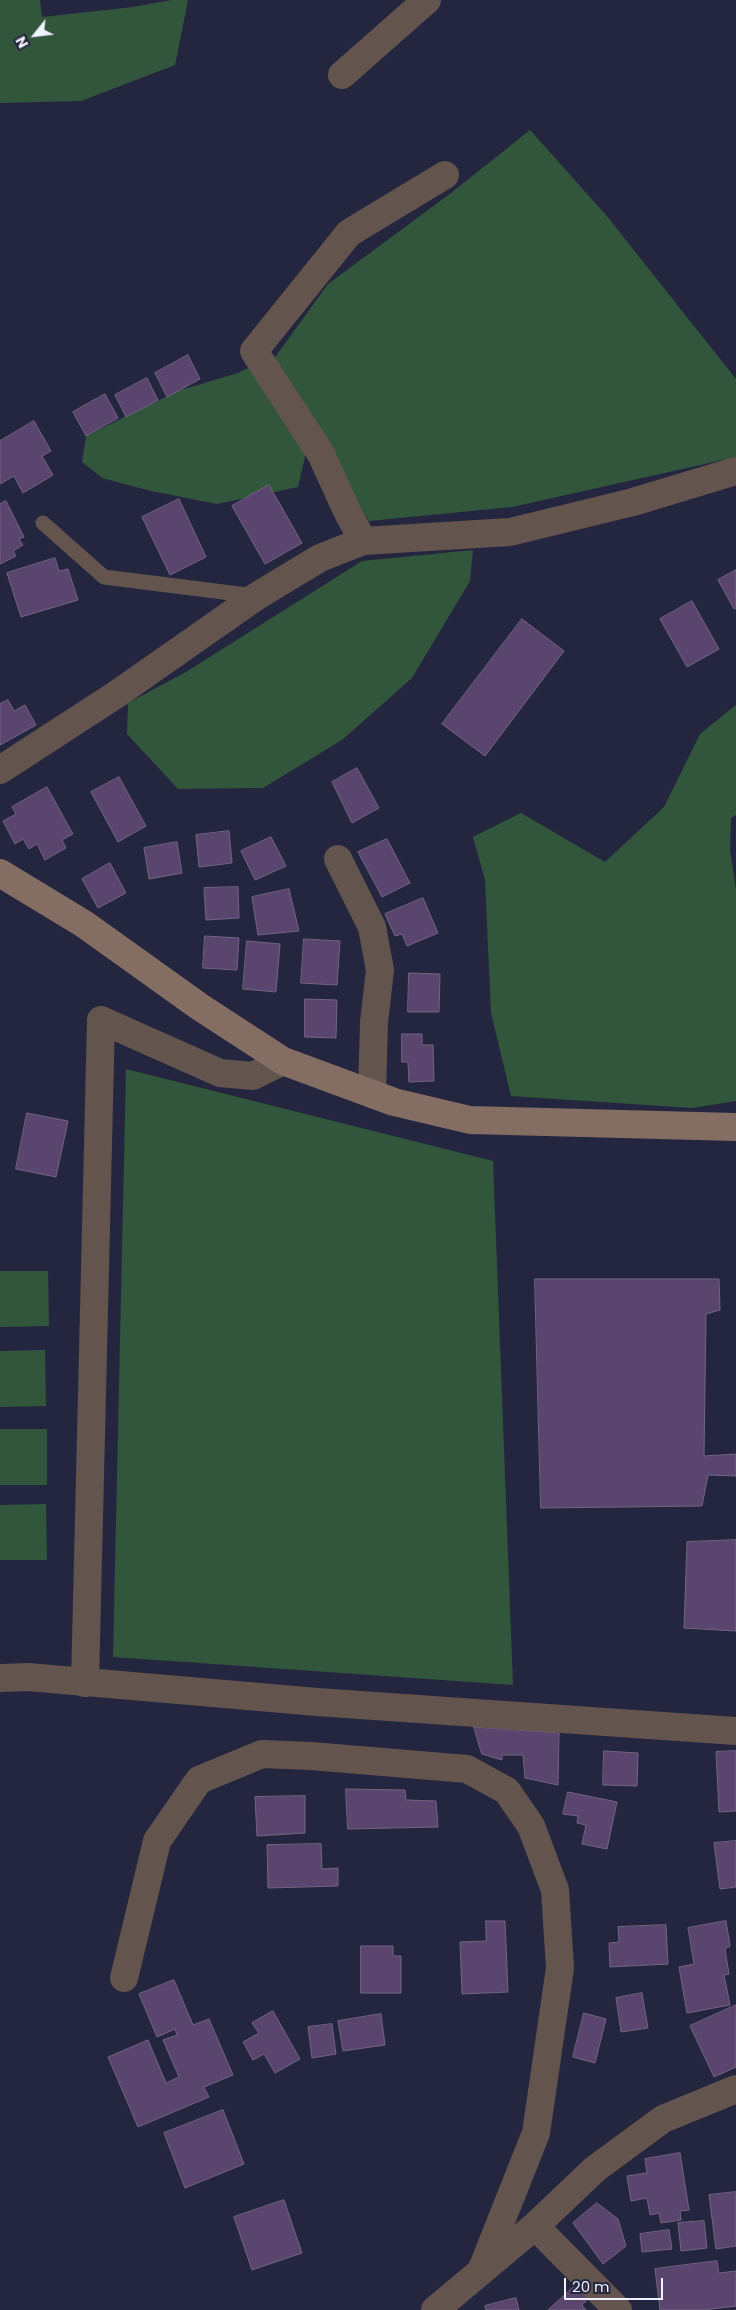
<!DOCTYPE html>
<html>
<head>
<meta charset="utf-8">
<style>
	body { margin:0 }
	#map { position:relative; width:736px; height:2310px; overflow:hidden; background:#242640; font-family:Poppins,sans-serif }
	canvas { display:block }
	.north { position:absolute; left:10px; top:10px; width:50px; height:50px; -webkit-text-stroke:4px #242640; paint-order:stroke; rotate:241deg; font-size:14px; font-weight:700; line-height:20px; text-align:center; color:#f0f2fd }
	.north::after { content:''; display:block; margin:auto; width:18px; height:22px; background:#f0f2fd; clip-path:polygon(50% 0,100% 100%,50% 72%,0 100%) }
	.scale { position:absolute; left:564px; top:2278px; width:99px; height:22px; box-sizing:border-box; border:2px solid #f0f2fd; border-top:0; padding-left:6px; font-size:15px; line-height:18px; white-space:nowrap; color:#f0f2fd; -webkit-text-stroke:4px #242640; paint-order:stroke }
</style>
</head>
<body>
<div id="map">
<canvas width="736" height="2310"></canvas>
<div class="north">N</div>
<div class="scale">20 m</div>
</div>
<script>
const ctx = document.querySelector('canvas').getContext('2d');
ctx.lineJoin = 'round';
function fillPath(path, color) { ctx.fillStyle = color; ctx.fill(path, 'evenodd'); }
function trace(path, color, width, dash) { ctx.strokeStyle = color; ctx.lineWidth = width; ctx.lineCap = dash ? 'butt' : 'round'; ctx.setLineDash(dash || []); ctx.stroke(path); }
const green = new Path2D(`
	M0,0h40l2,17 91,-10 39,-7h16l-13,65 -94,36 -81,2z
	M530,130l76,85 130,164v78l-224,50 -143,14 -96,-161 55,-76 123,-91z
	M256,364l50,88 -8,35 -81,17 -66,-13 -49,-13 -20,-16 4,-26 92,-45 60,-18z
	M473,550l-3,31 -58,97 -70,62 -79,48 -85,1 -51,-55 1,-31 58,-31 176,-111z
	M736,705v110l-5,3 -1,32 6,39v212l-44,7 -181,-12 -20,-83 -6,-133 -12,-43 48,-24 84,49 59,-55 36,-73z
	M126,1069l367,92 20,524 -400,-28z
	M0,1271h48l1,55 -49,1z
	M45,1350l1,56 -46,1v-56z
	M0,1429h47v56h-47z
	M46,1504l1,56h-47v-55z`);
const building = new Path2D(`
	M188,355l12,24 -33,18 -12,-24z
	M147,378l11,22 -32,17 -11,-22z
	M105,394l13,24 -32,18 -13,-24z
	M34,421l17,30 -9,5 11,19 -30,18 -9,-17 -14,8v-43z
	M269,485l33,58 -37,21 -33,-58z
	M179,499l27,58 -36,18 -28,-58z
	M6,501l18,36 -5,2 4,6 -10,6 3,5 -16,8v-60z
	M55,558l4,13 9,-2 10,31 -57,17 -14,-44z
	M736,570v38l-2,1 -16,-29z
	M692,601l27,48 -32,18 -27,-48z
	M522,619l42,32 -79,105 -43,-32z
	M8,700l6,11 11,-6 11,20 -36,20v-41z
	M357,768l22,40 -27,15 -20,-41z
	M119,777l27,49 -28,16 -27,-50z
	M47,787l26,47 -11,6 4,8 -21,12 -8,-16 -8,5 -6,-10 -8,5 -12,-23 13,-7 -4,-7z
	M229,831l3,32 -33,4 -3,-32z
	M271,837l15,29 -31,14 -14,-29z
	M387,839l23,44 -28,14 -24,-45z
	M177,842l5,31 -33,6 -5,-31z
	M110,863l16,30 -28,15 -16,-29z
	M238,887l1,31 -33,2 -2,-32z
	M289,889l10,42 -41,4 -6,-38z
	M423,898l15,35 -31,13 -5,-12 -7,2 -10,-22z
	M205,936l34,2 -2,32 -34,-2z
	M304,939l36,2 -3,44 -36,-2z
	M247,941l33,3 -4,48 -33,-3z
	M409,973l31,1 -1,38h-31z
	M305,999l32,1 -1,38 -31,-1z
	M402,1034h20v11h11l1,36 -25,1 -1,-20h-6z
	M27,1113l41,8 -12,56 -40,-8z
	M535,1279h184l1,31 -14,4 -2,142 32,-2v22l-28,-1 -6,31 -161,2z
	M736,1540v91l-52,-3 3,-86z
	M474,1727l85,6 -1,52 -33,-7 -2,-23h-21v5l-20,-6z
	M604,1751l34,2 -1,33 -34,-1z
	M736,1751v60l-17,1 -3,-60z
	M346,1789l59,1 1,10 30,1 2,26 -90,2z
	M568,1792l49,10 -10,47 -25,-5 4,-19 -9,-2 1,-7 -15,-2z
	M305,1796v37l-48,3 -2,-39z
	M736,1841v46l-16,2 -6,-46z
	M321,1844l1,25 16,-1v18l-70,2 -1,-43z
	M486,1921h19l3,71 -46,2 -2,-52 26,-1z
	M726,1921l4,25 -5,3 4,25 -5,1 6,30 -43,8 -8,-46 15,-3 -6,-36z
	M666,1925l2,39 -58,3 -1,-24 10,-1 -1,-15z
	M361,1946h32v10h8v37h-40z
	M174,1980l19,45 16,-6 24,56 -29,12 5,10 -71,30 -30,-70 40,-17 18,43 13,-6 -16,-37 14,-5 -2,-6 -18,8 -18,-43z
	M642,1993l6,35 -27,4 -5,-34z
	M736,2005v62l-22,10 -24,-51z
	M273,2011l27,48 -25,14 -11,-19 -11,6 -10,-18 16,-9 -7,-10z
	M584,2013l22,6 -11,44 -22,-6z
	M381,2014l4,31 -42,6 -5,-30z
	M332,2024l4,30 -24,4 -4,-31z
	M223,2110l21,54 -59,24 -21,-55z
	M680,2153l9,57 -9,1 1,9 -20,3 -2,-10 -9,2 -3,-17 -16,3 -4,-25 20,-3 -2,-14z
	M736,2192v54l-20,3 -7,-54z
	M284,2200l18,53 -50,17 -18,-53z
	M597,2203l21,16 8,27 -23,18 -30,-41z
	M704,2221l3,27 -26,3 -3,-28z
	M669,2230l3,19 -30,3 -2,-18z
	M717,2261l2,12 17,-2v35l-32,4h-44l-5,-41z
	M576,2285l12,14 -6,6 4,5h-38z
	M516,2298l3,12h-33l-1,-4z`);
const lane = new Path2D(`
	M43,523l61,54 151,19`);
const street = new Path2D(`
	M342,75l85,-75
	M363,541l-16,-30 -26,-57 -67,-103 95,-118 96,-58
	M0,770l117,-76 140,-98 63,-38 43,-17 147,-9 123,-30 103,-31
	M338,859l34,68 8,43 -6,52 -2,72
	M0,1678l28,-1 289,25 419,29
	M85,1683l16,-663 119,53 33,3 30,-15
	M124,1978l33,-137 42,-61 63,-26 49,2 156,13 40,22 24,35 24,64 5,78 -24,165 -54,136
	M535,2226l83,84
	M435,2310l100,-84 60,-57 68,-50 73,-30`);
const secondary = new Path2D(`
	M0,873l84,51 116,83 83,54 111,41 76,18 266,7`);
fillPath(green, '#32563c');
fillPath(building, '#5a456f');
trace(building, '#736482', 1);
trace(lane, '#63554e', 15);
trace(street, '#63554e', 28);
trace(secondary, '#846d63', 28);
</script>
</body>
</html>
